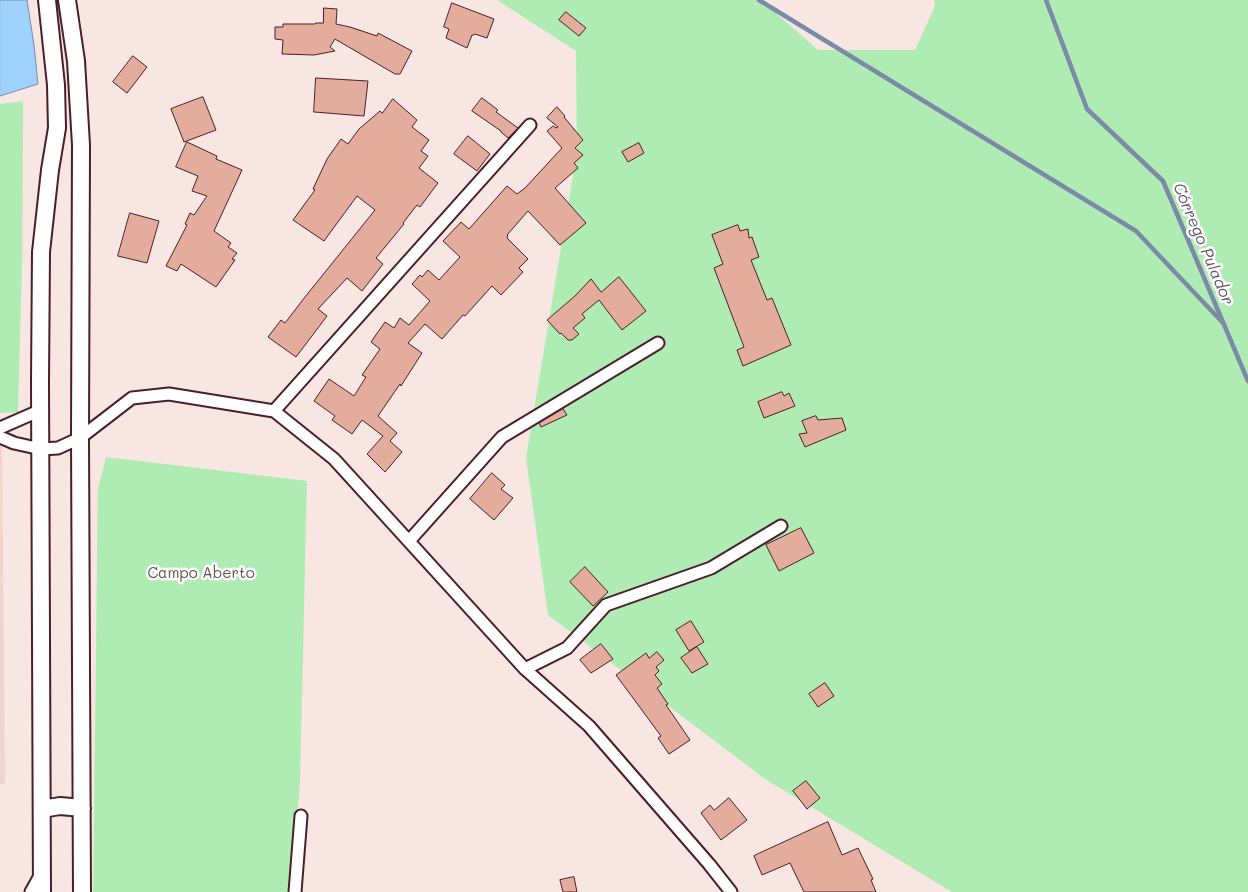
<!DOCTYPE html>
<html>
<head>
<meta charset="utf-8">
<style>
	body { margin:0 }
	canvas { display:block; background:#f7e6e2 }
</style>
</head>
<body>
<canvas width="1248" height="892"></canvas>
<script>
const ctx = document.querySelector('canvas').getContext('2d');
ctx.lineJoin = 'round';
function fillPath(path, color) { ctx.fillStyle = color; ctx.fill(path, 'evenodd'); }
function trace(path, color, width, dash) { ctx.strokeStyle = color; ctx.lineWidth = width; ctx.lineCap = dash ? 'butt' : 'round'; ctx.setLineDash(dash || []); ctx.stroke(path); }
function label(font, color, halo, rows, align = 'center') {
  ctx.font = font + ' Mali,sans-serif'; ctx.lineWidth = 5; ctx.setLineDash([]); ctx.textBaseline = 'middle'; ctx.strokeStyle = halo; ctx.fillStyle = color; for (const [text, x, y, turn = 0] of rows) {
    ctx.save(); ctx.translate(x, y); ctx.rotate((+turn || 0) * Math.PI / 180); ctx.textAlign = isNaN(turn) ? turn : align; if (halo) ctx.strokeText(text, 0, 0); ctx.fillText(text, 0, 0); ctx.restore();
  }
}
const built = new Path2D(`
	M0,445h2l3,339h-5z`);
const green = new Path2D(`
	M497,0h264l57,50h97l20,-44 -1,-6h314v892h-296l-187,-113 -217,-164 -22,-157 51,-307 -1,-100z
	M23,101l-1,163 -4,148 -18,1v-309z
	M106,457l201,24 -7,301 -9,110h-198l5,-403z`);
const water = new Path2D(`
	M0,0h27l7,45 4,39 -38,12z`);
const stream = new Path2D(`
	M759,0l377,231 88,93
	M1046,0l41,109 76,72 85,200`);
const building = new Path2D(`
	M452,3l42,16 -7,19 -12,-4 -1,1h-2l-5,13 -21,-10 3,-9 -5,-2z
	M324,8l13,1 -1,15 14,3 27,9 1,-3 34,18 -12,23h-5l-60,-35 -5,8 5,4 -21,4 -32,-1 1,-14 -8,-1v-12h8v-3h32l1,-1h7z
	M566,12l20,16 -7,8 -20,-16z
	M133,56l14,11 -20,26 -14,-11z
	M316,78l52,3 -4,35 -50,-4z
	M203,97l13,33 -32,12 -13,-33z
	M482,98l16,12 -2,2 22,16 -10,10 -7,-6v-1l-29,-20z
	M393,99l24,21 -5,7 17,13 -8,11 7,5 -9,12 19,15 -18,24 -3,-2 -14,18 1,1 -28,34 7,6 -21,27 -15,-13 -29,31 9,7 -31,41 -28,-20 13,-17 4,3 20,-26 70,-87 -18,-14 -33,45 -31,-21 22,-30 -2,-1 14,-30 14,-20 7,5 11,-15 21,-18 2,2z
	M557,107l8,9 -1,1 19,23 -8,8 8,7 -9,8 4,5 -23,20 31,35 -26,22 -32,-34 -21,24 1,1 -1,2 21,21 -9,9 4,4 -22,23 -9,-9 -27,30 -2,-1 -21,24 -17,-15 -17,19 14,10 -21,33 -1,-2 -22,32 19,17 -7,8 12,11 -17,20 -18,-18 16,-18 -21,-16 -10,14 -20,-14 3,-4 -21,-15 15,-22 25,17 12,-19 -4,-2 18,-26 -9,-7 14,-20 9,6 6,-10 9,7 21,-24 -18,-17 8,-9 2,2 6,-7 11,10 21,-23 -17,-16 18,-19 8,7 38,-43 10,8 8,-6 37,-40 -15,-17 6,-5 3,2 2,-1 -11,-9z
	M468,136l22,18 -13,17 -23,-17z
	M187,142l30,14 -1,3 26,11 -28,61 17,12 -3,4 9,6 -5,6 3,1 -19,27 -35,-23 -4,7 -11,-5 21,-41 -2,-1 5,-11 4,2 13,-19 -15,-5 6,-15 -22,-9z
	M639,143l5,10 -16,9 -6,-10z
	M130,213l29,8 -12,42 -29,-7z
	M738,225l2,6 8,-2 1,9 3,-1 7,20 -8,3 16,40 5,-2 19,47 -48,21 -6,-16 7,-3 -30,-79 9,-4 -11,-29z
	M619,277l27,34 -24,19 -23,-30 -17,14 3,4 -12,10 6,6 -7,6h-4l-7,-7 -1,1 -13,-14 28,-24 16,-17 10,13z
	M782,392l2,4 5,-3 6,13 -31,12 -6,-16z
	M563,409l4,6 -26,12 -2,-4z
	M816,416l2,4 24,-2 4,12 -41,17 -6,-13 8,-1 -5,-12z
	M492,473l13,12 -4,4 12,9 -19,22 -24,-21z
	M801,528l13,25 -35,18 -13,-26z
	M585,567l23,25 -15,14 -23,-24z
	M691,621l13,21 -15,9 -13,-21z
	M601,644l12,15 -22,14 -11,-13z
	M697,647l11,17 -16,9 -11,-15z
	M657,652l7,8 -8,7 3,4 -4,4 7,9 -5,4 11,16 -2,1 24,35 -21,14 -11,-16 3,-2 -45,-61 30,-22 3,5z
	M825,683l9,13 -16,11 -9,-13z
	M806,781l14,17 -13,11 -14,-18z
	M729,798l18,22 -26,20 -20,-27 9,-8 4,5z
	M828,822l14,33 16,-7 15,31 -2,1 5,12h-72l-14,-29 -28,12 -8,-19z
	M574,877l3,15h-14l-3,-12z`);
const street = new Path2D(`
	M274,411l256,-286
	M0,428l41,-18
	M0,437l14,6 27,6 17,-1 22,-10 52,-40 37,-4 105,17 60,48 191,210 64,57 120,138 22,28
	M409,541l93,-104 156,-94
	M525,669l42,-21 39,-43 105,-37 70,-42
	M31,892l10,-18
	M295,892l6,-76`);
const secondary = new Path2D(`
	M67,0l9,61 5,84 -1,293 2,454
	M42,809l18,-3 22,2
	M42,892l-2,-510 1,-130 9,-82 7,-42 -1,-43 -9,-85`);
const parkNames = [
	["Campo Aberto",201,573]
];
const waterNames = [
	["Córrego Pulador",1203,244,67]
];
fillPath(built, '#f1d5cd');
fillPath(green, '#afecb3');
fillPath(water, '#9ed1fc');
trace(water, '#7c8aa8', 1);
trace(stream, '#7c8aa8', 4.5);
fillPath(building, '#e4ac9d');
trace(building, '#4a1f2b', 1);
trace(street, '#4a1f2b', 15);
trace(secondary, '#4a1f2b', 20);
trace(street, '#fff', 11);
trace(secondary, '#fff', 16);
label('15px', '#63524d', '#fff', parkNames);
label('italic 16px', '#63546a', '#fff', waterNames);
</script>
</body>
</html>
